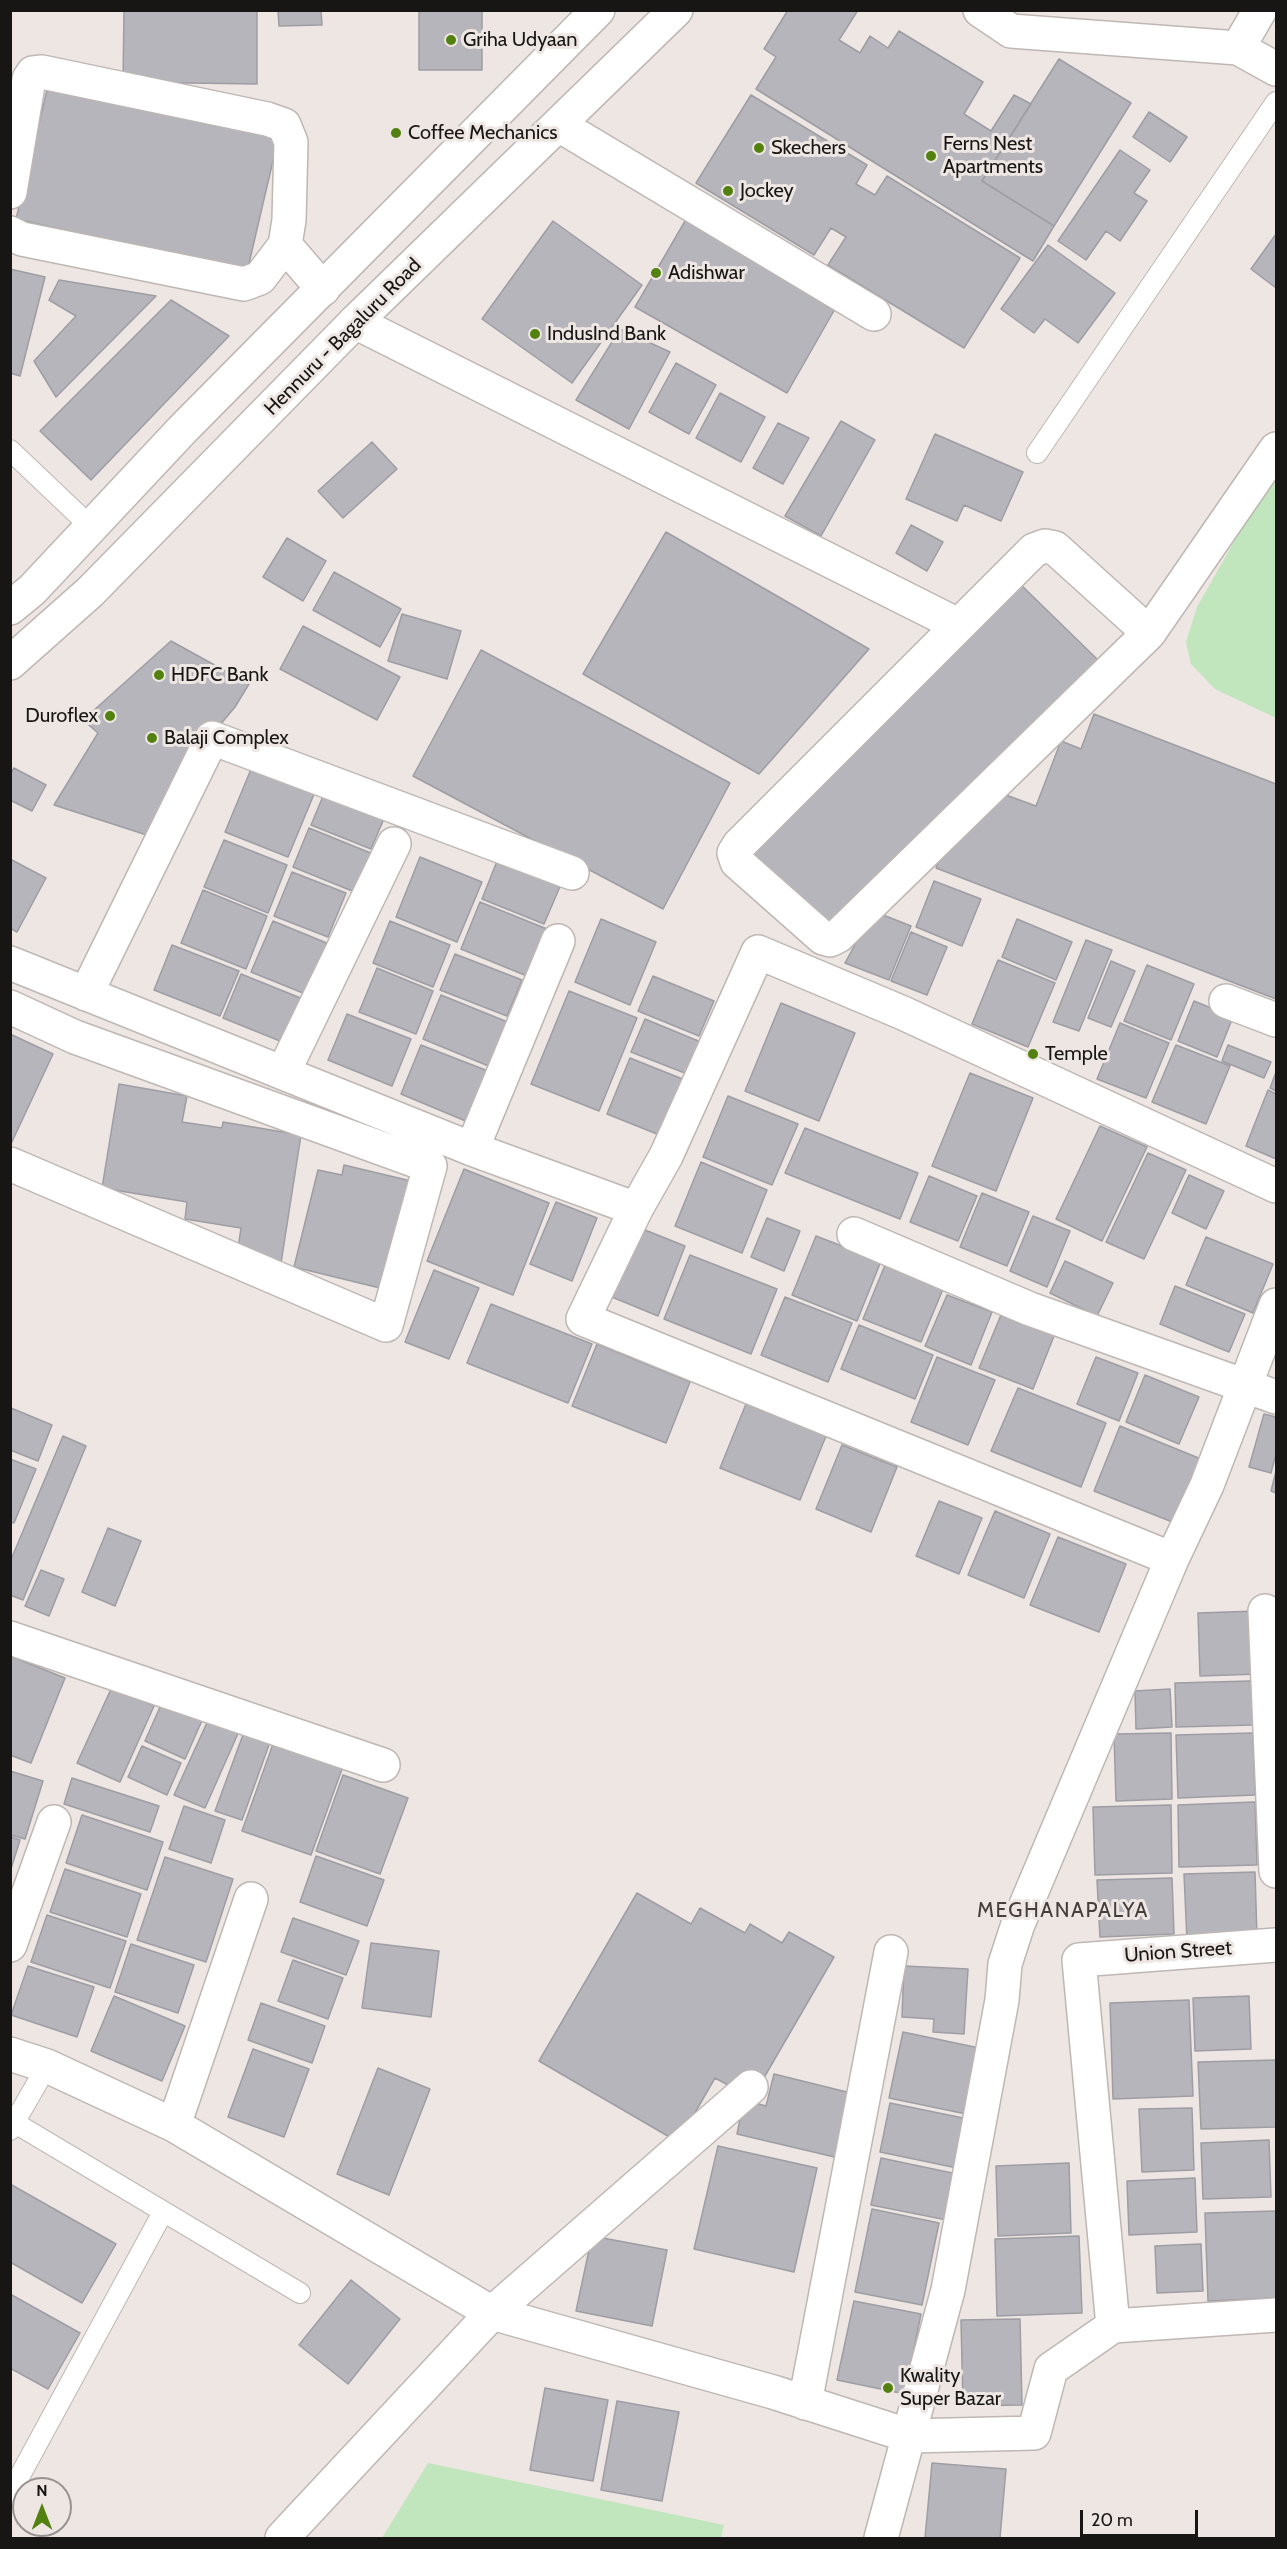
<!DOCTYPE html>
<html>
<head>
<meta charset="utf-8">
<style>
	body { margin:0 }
	#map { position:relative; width:1287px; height:2549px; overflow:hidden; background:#ede6e2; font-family:Cabin,sans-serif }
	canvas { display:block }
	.frame { position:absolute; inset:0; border:12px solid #181614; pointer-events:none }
	.north { position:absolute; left:12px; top:2477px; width:60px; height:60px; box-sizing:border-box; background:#ede6e2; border:2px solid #989390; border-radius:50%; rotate:0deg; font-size:16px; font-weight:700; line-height:24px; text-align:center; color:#181614 }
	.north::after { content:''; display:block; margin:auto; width:21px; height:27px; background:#528110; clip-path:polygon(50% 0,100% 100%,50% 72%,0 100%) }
	.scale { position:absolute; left:1080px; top:2510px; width:118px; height:27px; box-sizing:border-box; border:3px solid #181614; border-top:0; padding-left:8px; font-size:18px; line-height:21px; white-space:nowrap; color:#181614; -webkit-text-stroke:4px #ede6e2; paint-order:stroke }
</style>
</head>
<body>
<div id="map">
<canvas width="1287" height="2549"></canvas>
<div class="frame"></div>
<div class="north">N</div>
<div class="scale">20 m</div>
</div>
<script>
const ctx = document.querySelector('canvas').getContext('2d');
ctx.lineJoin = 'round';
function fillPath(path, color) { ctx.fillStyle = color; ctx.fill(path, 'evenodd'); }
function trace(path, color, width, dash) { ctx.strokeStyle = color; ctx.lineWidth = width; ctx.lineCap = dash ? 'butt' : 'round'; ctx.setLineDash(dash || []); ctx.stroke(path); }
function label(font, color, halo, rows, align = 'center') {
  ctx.font = font + ' Cabin,sans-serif'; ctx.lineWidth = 6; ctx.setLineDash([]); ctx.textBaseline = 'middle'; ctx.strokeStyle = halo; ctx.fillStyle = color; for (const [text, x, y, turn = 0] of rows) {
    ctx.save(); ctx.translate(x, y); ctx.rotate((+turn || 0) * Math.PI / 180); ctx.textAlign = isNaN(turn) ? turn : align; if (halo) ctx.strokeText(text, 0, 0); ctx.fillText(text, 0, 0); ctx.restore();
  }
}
const green = new Path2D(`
	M1276,468v250l-61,-29 -24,-25 -5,-22 11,-35z
	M428,2463l296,62 -3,13h-339z`);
const building = new Path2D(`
	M124,10h133v74l-134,-2z
	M278,10h43l1,15 -43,1z
	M419,10h63v60h-63z
	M788,10h70l-19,30 21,13 10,-17 18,12 11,-17 84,51 -19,32 27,17 23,-36 17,9 -49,77 72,45 -21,35 -277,-172 20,-32 -12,-8z
	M1059,59l72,44 -77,123 -72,-45z
	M49,82l230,53 -32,137 -231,-53z
	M751,95l116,70 -11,19 19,11 12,-19 133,82 -56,90 -136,-83 18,-28 -15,-9 -17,27 -118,-72z
	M1149,112l38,25 -17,25 -37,-25z
	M1120,150l30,20 -16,23 13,8 -27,40 -14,-10 -20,29 -28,-19z
	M688,216l151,86 -52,91 -152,-86z
	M553,221l89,64 -70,98 -90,-64z
	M1276,234v54l-25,-19z
	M1048,245l67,48 -37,50 -33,-24 -11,14 -33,-24z
	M10,269l35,8 -25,99 -10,-3z
	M59,280l97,16 -100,101 -22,-36 42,-45 -27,-16z
	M171,300l58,36 -138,144 -51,-49z
	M620,329l50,23 -41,77 -53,-29z
	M676,363l40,22 -27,49 -40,-22z
	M720,393l45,24 -24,45 -45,-24z
	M841,421l34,19 -54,96 -36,-20z
	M778,423l31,15 -26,46 -30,-16z
	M935,434l88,38 -22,49 -37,-16 -7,16 -51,-22z
	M372,442l25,27 -54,49 -25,-27z
	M911,525l32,17 -16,29 -31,-18z
	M666,532l203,117 -110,125 -176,-100z
	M287,538l39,23 -23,40 -40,-24z
	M334,572l67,37 -21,38 -67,-37z
	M1018,582l80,78 -271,275 -79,-78z
	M402,614l59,17 -14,48 -59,-18z
	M303,626l97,51 -23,43 -97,-51z
	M171,641l78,43 -14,23 -31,37 -48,94 -102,-33 44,-72 -15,-13z
	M481,650l249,133 -67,126 -250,-133z
	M1094,714l182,70v215l-340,-131 17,-42 42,-35 41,15 25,-65 20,8z
	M254,762l63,25 -29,70 -63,-25z
	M14,768l32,17 -14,26 -22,-11v-26z
	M326,789l60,25 -15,35 -60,-24z
	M309,828l69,28 -16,39 -69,-28z
	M224,840l63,25 -19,48 -64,-26z
	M499,856l63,26 -18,42 -62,-25z
	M420,857l62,25 -25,60 -61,-25z
	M10,859l36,19 -29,54 -7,-4z
	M292,872l54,21 -18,44 -54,-21z
	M934,881l47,18 -19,47 -46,-19z
	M203,890l64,26 -21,53 -65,-26z
	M480,902l67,27 -20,47 -66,-27z
	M873,911l38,15 -22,54 -44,-17z
	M601,919l55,23 -26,63 -55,-23z
	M1017,919l55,23 -16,38 -54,-23z
	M273,921l61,25 -21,51 -62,-25z
	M390,921l60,24 -17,42 -60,-24z
	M911,932l36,15 -20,48 -36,-14z
	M1086,940l26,10 -33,81 -26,-9z
	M172,945l67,26 -19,45 -66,-26z
	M455,954l67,26 -15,36 -67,-26z
	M998,960l57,23 -27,64 -56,-23z
	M1111,961l24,10 -24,56 -23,-9z
	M1147,965l47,19 -23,56 -47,-19z
	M377,968l56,23 -17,43 -57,-22z
	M241,974l62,25 -18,44 -62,-25z
	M653,976l61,25 -15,35 -61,-25z
	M569,991l68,27 -38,93 -68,-27z
	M441,995l69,28 -19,44 -68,-28z
	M1194,1001l39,16 -16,40 -39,-16z
	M781,1003l74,30 -36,88 -74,-30z
	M347,1014l64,25 -19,47 -64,-26z
	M645,1019l63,26 -13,32 -64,-25z
	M1120,1023l49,20 -23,55 -49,-19z
	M10,1034l43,20 -43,92z
	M421,1045l67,26 -20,51 -67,-28z
	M1176,1045l54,21 -24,58 -54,-22z
	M1228,1045l43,17 -7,16 -42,-17z
	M630,1058l60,24 -23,56 -60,-24z
	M1276,1072v19l-6,-3z
	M970,1073l63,25 -37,93 -64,-25z
	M119,1084l68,12 -5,26 40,6 1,-6 78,13 -20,128 -44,-8 4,-27 -56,-9 2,-17 -85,-14z
	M1268,1090l8,4v65l-30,-13z
	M728,1096l70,28 -26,61 -69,-28z
	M1100,1126l47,21 -45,94 -46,-22z
	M805,1128l113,45 -18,46 -115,-46z
	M1148,1153l38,17 -42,89 -38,-17z
	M701,1162l66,28 -25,63 -67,-27z
	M344,1165l67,16 -27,108 -90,-22 24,-97 24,5z
	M464,1169l85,34 -36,92 -86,-34z
	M1189,1175l35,16 -18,38 -34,-16z
	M929,1176l48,20 -19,45 -48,-19z
	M982,1193l47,19 -22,54 -47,-19z
	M556,1202l41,16 -25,63 -42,-17z
	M1033,1216l37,15 -23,56 -37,-16z
	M767,1218l33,13 -16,40 -33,-14z
	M635,1226l50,20 -27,70 -51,-21z
	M816,1236l65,25 -24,60 -65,-26z
	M1206,1237l67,27 -20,49 -67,-28z
	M690,1255l87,34 -26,65 -87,-35z
	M1065,1261l48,22 -16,33 -47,-23z
	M885,1265l58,24 -22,53 -58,-23z
	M434,1270l45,18 -30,71 -44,-17z
	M1175,1286l70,28 -16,38 -69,-28z
	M947,1295l45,17 -21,53 -46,-19z
	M785,1297l67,26 -24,59 -67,-27z
	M491,1304l101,40 -24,59 -101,-40z
	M1003,1310l53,21 -23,58 -54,-21z
	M859,1325l74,30 -18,44 -74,-30z
	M597,1344l93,38 -24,61 -94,-37z
	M937,1357l58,23 -27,65 -57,-23z
	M1096,1357l42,16 -19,48 -42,-17z
	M1145,1375l54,22 -20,47 -53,-22z
	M1018,1388l88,35 -25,64 -90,-36z
	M746,1404l80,32 -26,64 -80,-32z
	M11,1408l41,17 -14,36 -28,-11z
	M1264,1414l12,3v37l-5,19 -22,-6z
	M1120,1426l86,35 -26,64 -86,-34z
	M63,1436l23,10 -63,154 -13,-5v-33z
	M842,1445l55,22 -26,65 -55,-23z
	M10,1459l26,10 -22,54 -4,-1z
	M1276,1471v22l-5,-2z
	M939,1501l43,17 -23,56 -43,-18z
	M995,1511l55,23 -26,64 -56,-23z
	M108,1528l33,13 -26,65 -33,-14z
	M1058,1537l68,27 -27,68 -69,-27z
	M41,1570l23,9 -15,37 -24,-10z
	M1257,1611l2,63 -59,2 -2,-63z
	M10,1656l55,22 -34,85 -21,-8z
	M1251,1681l2,44 -77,2 -1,-44z
	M112,1687l42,19 -34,76 -43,-19z
	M1170,1689l2,38 -36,2 -1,-38z
	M164,1698l40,18 -19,43 -40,-18z
	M210,1716l30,13 -35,79 -31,-13z
	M244,1732l26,10 -28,78 -27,-9z
	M1171,1733l1,66 -56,2 -2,-67z
	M1253,1733l2,62 -77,3 -2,-63z
	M273,1744l69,25 -31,86 -69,-24z
	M142,1746l39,17 -14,32 -39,-18z
	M10,1771l33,10 -18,58 -15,-4z
	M343,1775l65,23 -28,76 -64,-23z
	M72,1778l87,28 -9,26 -86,-28z
	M1255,1802l2,63 -78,2 -1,-62z
	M1171,1805l1,68 -77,2 -2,-68z
	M184,1806l41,14 -14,43 -42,-14z
	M82,1815l81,27 -16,48 -81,-27z
	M10,1837l10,3 -10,32z
	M316,1856l68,24 -17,46 -67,-24z
	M165,1857l68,22 -27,83 -69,-22z
	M65,1869l76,25 -14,43 -77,-25z
	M1255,1872l2,66 -70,2 -3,-66z
	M1172,1878l2,56 -74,3 -3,-57z
	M637,1893l54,31 9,-16 45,25 5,-9 32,19 7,-11 45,25 -72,124 -23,10 -24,-13 -37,64 -139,-81z
	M47,1915l79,26 -16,47 -79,-26z
	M293,1918l66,23 -13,34 -65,-23z
	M371,1943l68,8 -8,66 -69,-9z
	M131,1944l63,21 -16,48 -63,-21z
	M293,1960l50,18 -15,41 -50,-18z
	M28,1966l66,21 -17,50 -66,-22z
	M904,1966l64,3 -4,65 -31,-2 1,-13 -32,-2z
	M114,1996l71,30 -23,55 -71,-30z
	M1249,1996l2,53 -56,2 -2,-53z
	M1189,2000l4,96 -80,3 -3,-96z
	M261,2003l64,23 -13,37 -64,-23z
	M903,2032l81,17 -13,66 -82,-17z
	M253,2049l56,20 -25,68 -56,-20z
	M1276,2060v67l-75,2 -3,-67z
	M378,2068l52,21 -41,106 -52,-21z
	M774,2074l85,21 -16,64 -106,-25 7,-34 22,6z
	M890,2103l78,16 -11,49 -77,-16z
	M1192,2108l2,62 -52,2 -3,-63z
	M1269,2140l2,57 -68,2 -2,-56z
	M718,2146l99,22 -23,104 -100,-23z
	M881,2158l76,16 -10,46 -76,-15z
	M1069,2163l2,70 -73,3 -2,-70z
	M1195,2178l2,54 -68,3 -2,-54z
	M10,2184l106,60 -34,59 -72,-41z
	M872,2209l67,14 -17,82 -67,-13z
	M1276,2211v87l-68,3 -3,-88z
	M592,2236l75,14 -15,76 -76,-15z
	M1079,2236l3,77 -85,3 -2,-77z
	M1201,2244l2,47 -46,2 -2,-47z
	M351,2280l49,39 -52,65 -49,-39z
	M10,2294l70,39 -32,56 -38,-21z
	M854,2301l67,13 -16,80 -68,-14z
	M1020,2319l2,86 -59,1 -2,-86z
	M545,2388l63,12 -15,81 -63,-11z
	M617,2401l62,11 -17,89 -61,-11z
	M932,2463l74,6 -6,69h-75z`);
const lane = new Path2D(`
	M10,450l81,77
	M1037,453l239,-351
	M15,2123l285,170
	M10,2130l37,-64
	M10,2494l153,-282`);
const street = new Path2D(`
	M980,10l31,21 227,17 38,21
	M1238,48l22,-38
	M559,125l315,189
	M10,192l19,-113 4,-6 9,-1 225,47 17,6 7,17 -2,78 -4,25 -25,33 -16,6 -222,-45 -12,-6
	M285,245l38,44
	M355,322l603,303
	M1149,633l-94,-85 -10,-2 -11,4 -295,295 -5,8 3,9 86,76 7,2 8,-4 311,-303 127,-184
	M10,963l462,186 164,60 30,-53 92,-204 145,61 373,173
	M86,994l126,-256 360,135
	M1226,1001l50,19
	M10,1007l65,30 355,129 -44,159 -376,-161
	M283,1073l111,-229
	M472,1149l86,-208
	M636,1209l-53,110 589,240
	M854,1234l176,75 246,88
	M1265,1611l11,260
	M10,1638l373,127
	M10,1945l44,-123
	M10,2054l37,12 127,59 318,188 281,79 137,44 124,-3 17,-64 62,-43 163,-11
	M174,2125l77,-226
	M1113,2326l-34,-366 197,-15
	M805,2403l86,-451
	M282,2538l210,-225 259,-226
	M881,2538l67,-248 54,-290 3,-36 13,-40 154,-365 35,-74 69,-180`);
const primary = new Path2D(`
	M10,608l22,-18 151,-161 415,-419
	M10,663l80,-71 265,-270 321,-312`);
const markers = [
	[451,40,6,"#528110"],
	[396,133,6,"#528110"],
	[759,148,6,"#528110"],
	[931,156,6,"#528110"],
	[728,191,6,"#528110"],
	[656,273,6,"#528110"],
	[535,334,6,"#528110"],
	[159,675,6,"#528110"],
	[110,716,6,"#528110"],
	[152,738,6,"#528110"],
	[1033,1054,6,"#528110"],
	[888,2388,6,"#528110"]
];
const poiNames = [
	["Griha Udyaan",463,40],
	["Coffee Mechanics",408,133],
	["Ferns Nest",943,144],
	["Apartments",943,167],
	["Skechers",771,148],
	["Jockey",740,191],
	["Adishwar",668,273],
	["IndusInd Bank",547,334],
	["HDFC Bank",171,675],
	["Duroflex",98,716,"right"],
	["Balaji Complex",164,738],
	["Temple",1045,1054],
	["Kwality",900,2376],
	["Super Bazar",900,2399]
];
const streetNames = [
	["Hennuru - Bagaluru Road",343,337,-45],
	["Union Street",1178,1952,-4]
];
const neighbourhoodNames = [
	["MEGHANAPALYA",1063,1911]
];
fillPath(green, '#c1e5bd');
fillPath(building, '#b6b5bc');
trace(building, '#9e9da4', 1.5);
trace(lane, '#beb7b4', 22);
trace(street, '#beb7b4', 36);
trace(primary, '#beb7b4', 36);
trace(lane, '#fff', 20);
trace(street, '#fff', 33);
trace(primary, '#fff', 33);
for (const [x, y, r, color] of markers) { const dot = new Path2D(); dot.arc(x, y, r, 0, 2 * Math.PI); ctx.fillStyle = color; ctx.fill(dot); trace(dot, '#ede6e2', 2); }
label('20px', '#181614', '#ede6e2', poiNames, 'left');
label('20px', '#181614', '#ede6e2', streetNames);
ctx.letterSpacing = '1.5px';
label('21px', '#453f3c', '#ede6e2', neighbourhoodNames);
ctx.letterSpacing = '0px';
</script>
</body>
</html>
